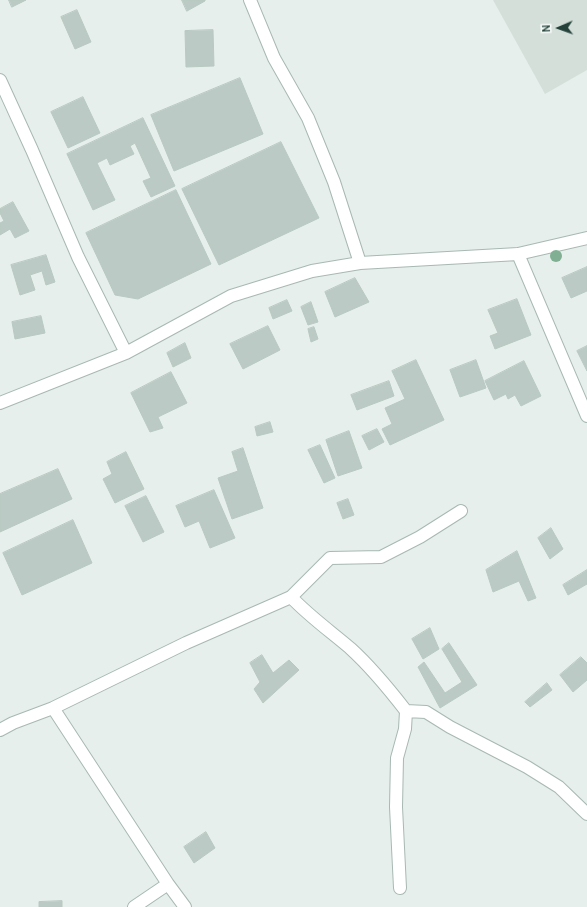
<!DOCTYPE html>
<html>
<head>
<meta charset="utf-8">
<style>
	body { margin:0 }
	#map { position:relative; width:587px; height:907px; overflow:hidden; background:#e6efeb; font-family:Karla,sans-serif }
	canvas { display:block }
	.north { position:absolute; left:539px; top:8px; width:40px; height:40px; -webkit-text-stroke:3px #f7fbf9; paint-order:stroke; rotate:268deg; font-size:11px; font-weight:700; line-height:16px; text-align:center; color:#24423a }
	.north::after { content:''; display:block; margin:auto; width:14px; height:18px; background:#24423a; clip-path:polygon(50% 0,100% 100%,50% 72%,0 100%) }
</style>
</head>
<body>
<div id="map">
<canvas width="587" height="907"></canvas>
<div class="north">N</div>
</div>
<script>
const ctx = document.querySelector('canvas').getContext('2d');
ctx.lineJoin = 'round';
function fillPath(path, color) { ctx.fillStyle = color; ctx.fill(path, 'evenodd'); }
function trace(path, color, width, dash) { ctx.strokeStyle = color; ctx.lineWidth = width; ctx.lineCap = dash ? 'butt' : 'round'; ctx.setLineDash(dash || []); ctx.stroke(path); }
const built = new Path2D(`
	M493,0h94v70l-42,24z`);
const building = new Path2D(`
	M9,0h17l-14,7z
	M182,0h23v1l-18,10z
	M77,10l14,32 -16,7 -14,-32z
	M213,30l1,36 -28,1 -1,-36z
	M240,78l23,56 -89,37 -23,-56z
	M83,97l17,36 -32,15 -17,-36z
	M143,118l32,68 -24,11 -8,-16 8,-3 -16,-35 -5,3 4,8 -24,11 -3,-7 -10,5 18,37 -22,10 -26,-56z
	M281,142l38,76 -100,47 -37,-76z
	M176,190l35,74 -73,35 -23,-4 -29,-62z
	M13,202l16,29 -14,7 -5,-9 -10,6v-12l4,-2 -4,-8v-4z
	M46,255l9,27 -9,3 -4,-14 -12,4 5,15 -15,5 -9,-30z
	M587,267v24l-16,7 -9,-20z
	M355,278l14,24 -34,15 -10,-25z
	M517,299l14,36 -36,14 -5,-13 8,-3 -10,-23z
	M287,300l5,11 -19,8 -4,-11z
	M311,302l7,20 -10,3 -7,-18z
	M41,316l4,17 -30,6 -3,-17z
	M268,326l12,24 -37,19 -13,-25z
	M314,327l4,12 -7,3 -3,-13z
	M185,343l6,15 -18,9 -6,-14z
	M587,346v25l-10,-20z
	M416,360l28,60 -54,25 -8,-16 10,-5 -7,-16 20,-9 -13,-28z
	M476,360l10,28 -26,9 -10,-27z
	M524,361l17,35 -20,10 -6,-11 -7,4 -2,-5 -12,6 -9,-19z
	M171,372l16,31 -29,14 5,11 -13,4 -19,-39z
	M389,381l5,15 -37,14 -6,-15z
	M270,422l3,10 -16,4 -2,-9z
	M377,429l7,13 -15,8 -7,-14z
	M349,431l13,37 -24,8 -12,-36z
	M320,445l15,33 -11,5 -16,-33z
	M243,448l20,60 -31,11 -14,-41 20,-7 -6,-19z
	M126,452l18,37 -29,14 -12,-24 9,-5 -5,-12z
	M58,469l14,30 -72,33v-38z
	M214,490l21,48 -25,10 -11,-27 -14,6 -9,-21z
	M146,496l18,36 -21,10 -18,-36z
	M348,499l6,16 -11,4 -6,-16z
	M73,520l19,43 -70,32 -19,-42z
	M551,528l12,21 -13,10 -12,-21z
	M517,551l19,47 -8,3 -9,-20 -26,11 -7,-22z
	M587,570v14l-19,11 -5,-10z
	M430,628l9,21 -16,10 -11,-20z
	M449,643l28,42 -37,23 -22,-41 6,-5 21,31 17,-11 -20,-33z
	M262,655l11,18 16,-13 10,10 -36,33 -9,-14 6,-7 -10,-19z
	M581,657l6,6v17l-14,12 -13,-17z
	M547,683l5,7 -22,17 -5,-5z
	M206,832l9,16 -21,15 -10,-16z
	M62,901v6h-23v-5z`);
const minor = new Path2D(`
	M250,0l24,58 34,60 26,64 26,81
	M0,80l32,70 46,107 48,96
	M518,254l69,162
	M0,403l126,-50 105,-57 81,-25 48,-8 158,-9 69,-16
	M291,597c18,19 39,34 59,51 21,19 39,41 56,63l20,1 24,15 77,40 32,20 28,27
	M53,708l115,176 17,23
	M0,730l13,-7 40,-15 133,-65 105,-46 39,-39 51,-1 39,-20 41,-26
	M400,888l-4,-81 1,-49 8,-29 1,-18
	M134,907l34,-23`);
const trees = [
	[556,256]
];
fillPath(built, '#d4dfda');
fillPath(building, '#bbcac4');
trace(building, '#b8c9c2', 1);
trace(minor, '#a8b8b2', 14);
trace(minor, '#fff', 12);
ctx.fillStyle = '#80af93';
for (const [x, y] of trees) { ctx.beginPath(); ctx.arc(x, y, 6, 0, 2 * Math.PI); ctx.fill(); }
</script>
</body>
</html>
